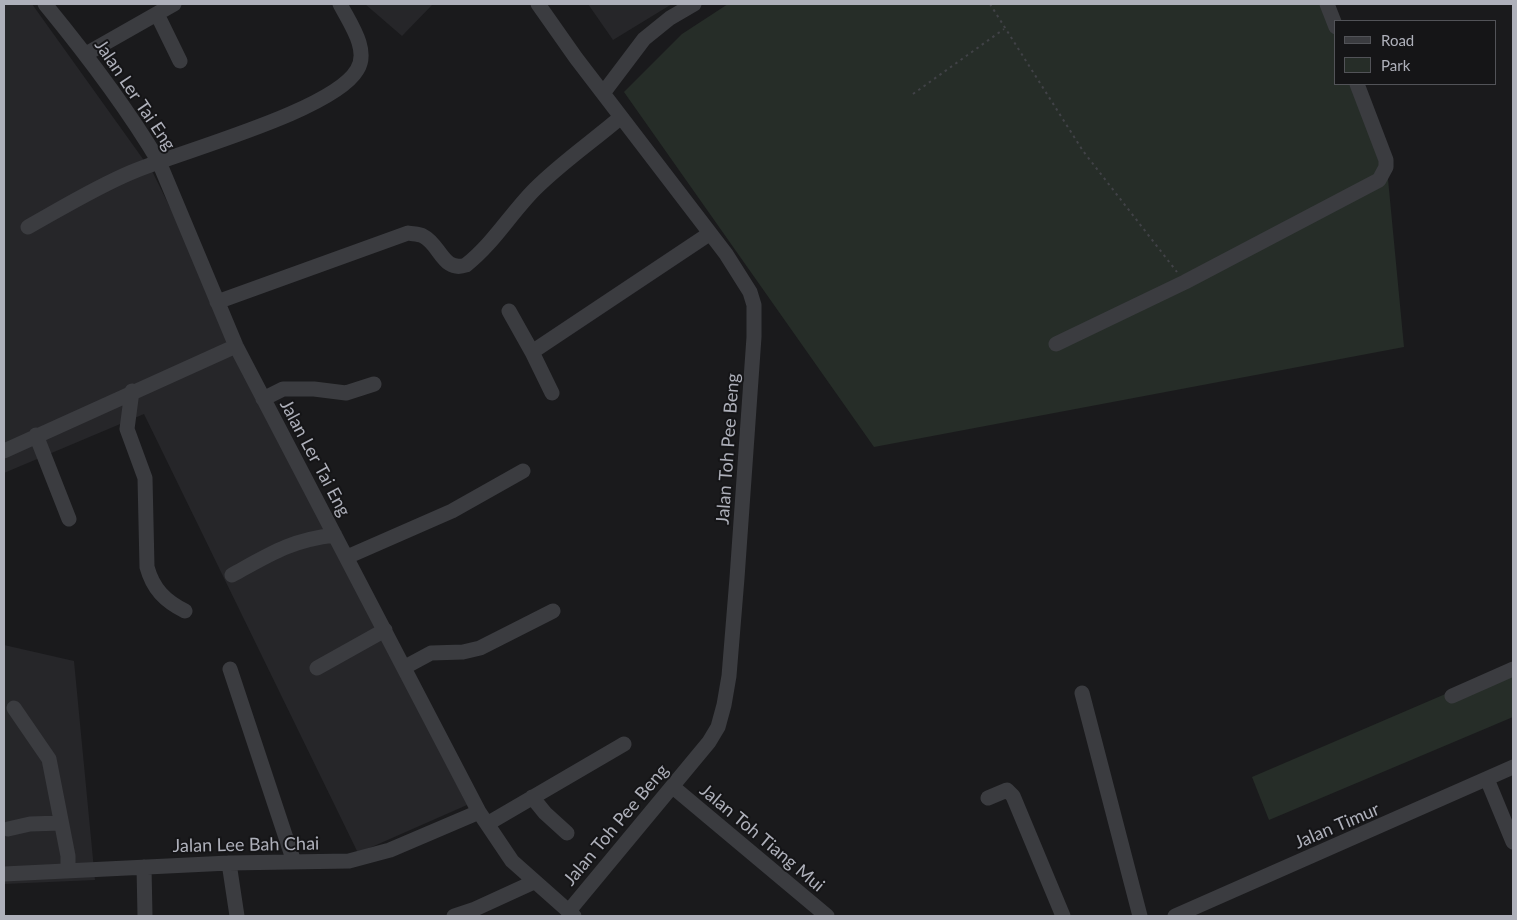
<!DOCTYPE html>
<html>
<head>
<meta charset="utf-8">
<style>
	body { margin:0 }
	#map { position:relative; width:1517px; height:920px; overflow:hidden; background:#1a1a1c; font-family:Lato,sans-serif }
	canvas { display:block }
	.frame { position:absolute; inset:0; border:5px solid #aeb0ba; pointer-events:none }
	.legend { position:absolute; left:1334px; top:20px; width:162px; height:65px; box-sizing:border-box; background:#151517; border:1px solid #525358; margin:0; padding:6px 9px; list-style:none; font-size:15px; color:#aeb0ba }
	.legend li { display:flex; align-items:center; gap:10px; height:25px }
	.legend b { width:25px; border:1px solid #525358 }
</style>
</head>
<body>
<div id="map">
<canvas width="1517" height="920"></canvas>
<div class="frame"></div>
<ul class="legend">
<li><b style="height:6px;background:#3b3c40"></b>Road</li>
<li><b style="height:14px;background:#262d28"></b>Park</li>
</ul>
</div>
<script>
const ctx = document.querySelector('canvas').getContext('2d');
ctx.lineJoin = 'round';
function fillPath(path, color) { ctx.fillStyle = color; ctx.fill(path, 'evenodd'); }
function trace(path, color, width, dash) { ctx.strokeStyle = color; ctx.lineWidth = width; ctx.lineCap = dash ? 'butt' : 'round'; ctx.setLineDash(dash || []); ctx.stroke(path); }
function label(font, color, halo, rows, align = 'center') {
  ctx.font = font + ' Lato,sans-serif'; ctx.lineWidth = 4; ctx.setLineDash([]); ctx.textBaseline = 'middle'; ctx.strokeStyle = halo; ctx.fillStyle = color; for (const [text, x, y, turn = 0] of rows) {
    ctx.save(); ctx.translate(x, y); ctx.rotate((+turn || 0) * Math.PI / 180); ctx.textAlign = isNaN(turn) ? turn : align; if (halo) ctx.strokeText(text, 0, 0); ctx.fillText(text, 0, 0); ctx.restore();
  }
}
const built = new Path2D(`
	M4,4h28l121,169 314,632 -109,48 -214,-439 -140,59z
	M365,4h68l-31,32z
	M588,4h84l-59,36z
	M4,645l70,16 21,219 -91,4z`);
const green = new Path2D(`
	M728,4h596l12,26v54h24l24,53 20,210 -530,100 -250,-355 58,-58z
	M1513,665v52l-244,103 -17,-43z`);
const path = new Path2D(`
	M990,4l93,147 94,121
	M913,94l91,-65`);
const minor = new Path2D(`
	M45,4c41,50 81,102 114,158l77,184 243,466 33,49 62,55
	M538,4l38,54 150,196 24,38 4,13v32l-17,241 -8,98 -5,29 -6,22 -9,15 -141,170
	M1327,4l9,23
	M157,14l23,47
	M86,54l88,-50
	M604,92l40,-53 26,-21 24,-14
	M28,227c34,-19 68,-40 104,-55 49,-21 201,-61 225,-102 13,-20 -8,-48 -17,-66
	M217,302l191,-69c5,1 11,1 15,3 17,8 20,37 43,29 27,-21 45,-52 69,-76 27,-27 58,-48 86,-72
	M509,311l23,41 177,-118
	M1056,344l129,-62 194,-102 7,-13v-7l-29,-76
	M532,352l20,41
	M132,391l-5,38 18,49 2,89c6,22 18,34 38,44
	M263,399l20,-10h31l32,4 28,-9
	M36,435l33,84
	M4,451l232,-105
	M347,557l105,-46 71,-40
	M232,575c38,-21 59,-35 103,-40
	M405,667l26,-14 32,-1 17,-4 73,-37
	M317,668l68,-38
	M230,669l64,193
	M1082,693l58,223
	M1452,696l61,-27
	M14,708l35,51 19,97v15
	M1487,779l26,63
	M673,787l154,129
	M532,797l13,16 22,20
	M988,798l19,-8 6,6 50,120
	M487,824l137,-80
	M8,829l22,-5 31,-1
	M229,863l8,53
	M144,867l1,49
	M4,874l225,-11 120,-2 41,-11 89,-38
	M454,916l21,-7 59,-27
	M1175,916l338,-149`);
const streetNames = [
	["Jalan Ler Tai Eng",135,95,56],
	["Jalan Toh Pee Beng",728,449,-86],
	["Jalan Ler Tai Eng",315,458,62],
	["Jalan Toh Pee Beng",616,825,-50],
	["Jalan Timur",1337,826,-23],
	["Jalan Toh Tiang Mui",762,838,40],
	["Jalan Lee Bah Chai",246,845,-1]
];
fillPath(built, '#262629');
fillPath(green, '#262d28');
trace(path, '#414247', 2, [2.5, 4]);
trace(minor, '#3b3c40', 15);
label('18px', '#aeb0ba', '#151517', streetNames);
</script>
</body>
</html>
